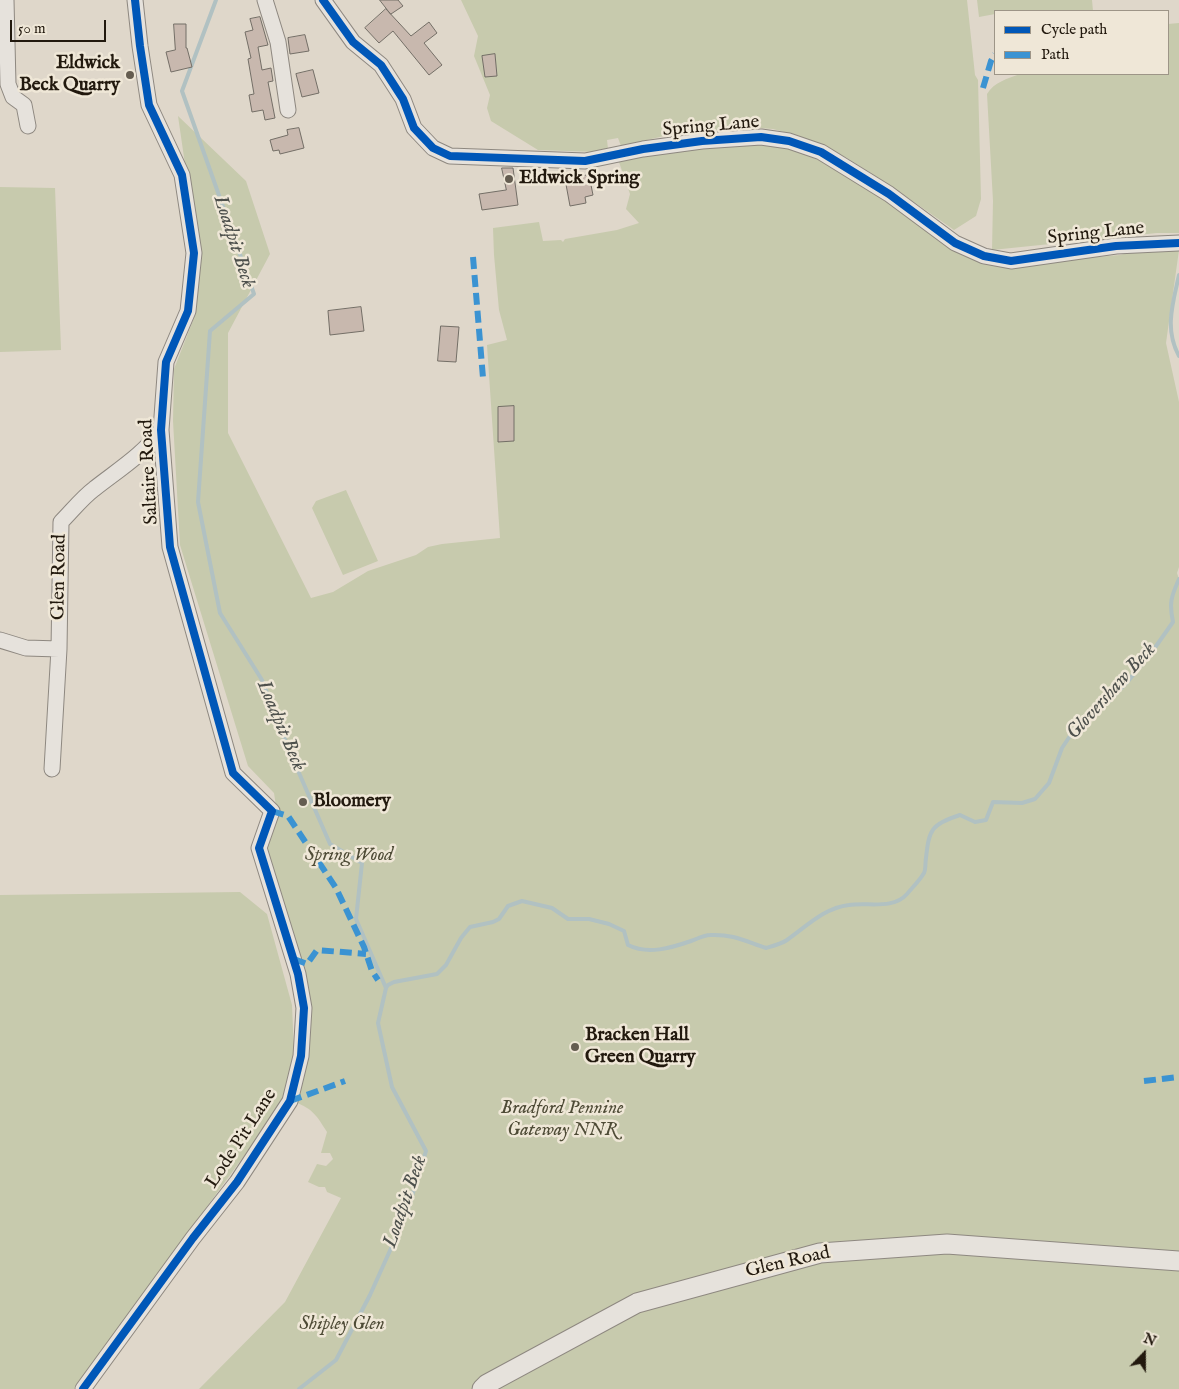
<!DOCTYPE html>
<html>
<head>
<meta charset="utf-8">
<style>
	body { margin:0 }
	#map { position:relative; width:1179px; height:1389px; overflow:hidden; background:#dfd7ca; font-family:"IM FELL English",serif }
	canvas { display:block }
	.legend { position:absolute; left:994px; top:10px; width:175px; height:65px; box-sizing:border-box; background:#efe7d7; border:1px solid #9d9587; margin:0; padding:6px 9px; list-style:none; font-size:15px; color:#22190e }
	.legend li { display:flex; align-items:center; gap:10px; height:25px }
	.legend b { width:25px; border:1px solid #9d9587 }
	.north { position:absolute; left:1119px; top:1329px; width:50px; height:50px; -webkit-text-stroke:4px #efe7d7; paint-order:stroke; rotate:22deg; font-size:14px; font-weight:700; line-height:20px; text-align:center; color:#22190e }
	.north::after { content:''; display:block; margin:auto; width:18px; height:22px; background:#22190e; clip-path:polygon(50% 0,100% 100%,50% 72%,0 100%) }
	.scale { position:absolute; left:10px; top:20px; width:96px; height:22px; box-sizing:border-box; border:2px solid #22190e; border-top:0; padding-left:6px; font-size:15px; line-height:18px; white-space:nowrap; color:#22190e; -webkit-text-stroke:4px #efe7d7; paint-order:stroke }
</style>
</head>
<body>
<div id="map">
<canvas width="1179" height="1389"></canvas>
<ul class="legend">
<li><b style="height:6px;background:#0057b8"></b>Cycle path</li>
<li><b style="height:6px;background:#3b93d2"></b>Path</li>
</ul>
<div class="north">N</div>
<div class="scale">50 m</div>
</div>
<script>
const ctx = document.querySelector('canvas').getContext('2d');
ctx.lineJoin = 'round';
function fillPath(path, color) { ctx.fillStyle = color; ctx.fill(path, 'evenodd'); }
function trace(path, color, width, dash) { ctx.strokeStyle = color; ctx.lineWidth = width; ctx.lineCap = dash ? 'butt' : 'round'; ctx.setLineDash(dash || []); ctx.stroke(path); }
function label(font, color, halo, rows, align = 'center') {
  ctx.font = font + ' "IM FELL English",serif'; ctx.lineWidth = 5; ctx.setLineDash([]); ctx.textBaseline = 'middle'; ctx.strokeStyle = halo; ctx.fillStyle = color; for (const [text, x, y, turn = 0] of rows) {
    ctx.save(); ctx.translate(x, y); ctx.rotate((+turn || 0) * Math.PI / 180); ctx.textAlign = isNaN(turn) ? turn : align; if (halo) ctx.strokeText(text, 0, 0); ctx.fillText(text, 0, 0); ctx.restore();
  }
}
const green = new Path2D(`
	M461,0h506l8,75 3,5 3,119 -5,17 -22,14 -60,-42 -47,-30 -48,-22 -26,-7 -14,-1 -82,5 -56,13 -3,-8 -11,2 1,9 -11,3 -59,-2 -47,-29 -4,-13 3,-13 -16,-39 4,-20z
	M977,0h115l1,11h-98v3l-16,3z
	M1179,23v210h-22l-165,17 1,-49 -6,-107c7,-12 20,-15 33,-20h148v-50z
	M178,116l68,65 24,73 -42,79v100l83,165 22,-6 35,-21 48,-16 12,-8 14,-3 58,-6 -13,-193 20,-5 -8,-30 -5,-55 -1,-27 46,-6 4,19 18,-1 2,2 2,-3 52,-9 22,-7 -13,-14 4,-15 -11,-32 43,-11 103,-7 5,2 6,-3 45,18 78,46 113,57 108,-9 19,-5h40l-13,93 13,59v165l-2,6 2,6v810h-980l86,-87 56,-104 -14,-6 -2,-5h-6l-11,-5 9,-18 9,2 7,-7 -3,-6h-9l6,-21c-10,-16 -14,-23 -32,-30l10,-63 -41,-186 7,-31 7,-3 -4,-26 -26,-27 -68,-221 -7,-124 1,-52 20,-51 6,-50z
	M0,187l55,1 6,162 -61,2z
	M346,490l32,71 -35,14 -31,-67 4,-7z
	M240,892l27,22 25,91 2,47 -10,49 -210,288h-74v-494z`);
const stream = new Path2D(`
	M216,0l-34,91 72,203 -44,37 -12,171 22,111 42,67 27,70 41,94 32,19 -6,56 30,69 -8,35 14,64 34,64 -20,64 -36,80 -34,65 -37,29
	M1179,275c-6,28 -15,54 0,81
	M386,988l2,-3 6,-3 43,-8 9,-9 15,-27 9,-11 23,-5 6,-3 9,-13 14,-5 30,7 16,11h21l20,5 15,7 4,14c20,10 43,3 63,-4 6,-2 13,-6 19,-6 23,-1 35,6 56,13 7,-2 15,-4 21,-8 20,-14 37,-32 62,-35 19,-3 44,5 58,-11 5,-6 13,-14 17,-21 2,-4 1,-10 2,-15 3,-28 5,-34 34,-43l15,7 11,-2 7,-18 29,1 13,-4 14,-16 13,-35 16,-24 30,-22 21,-22 25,-31 19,-27c-4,-19 -2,-25 6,-43`);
const building = new Path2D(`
	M380,0h18l5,6 -12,8z
	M386,9l25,27 18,-14 8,11 -13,10 18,22 -13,10 -36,-44 -14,12 -14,-15z
	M260,17l8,28 -10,2 4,23 9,-2 2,13 -5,1 7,36 -10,2 -2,-10 -11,2 -3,-17 5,-1 -6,-35 3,-1 -6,-26 8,-2 -3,-11z
	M174,24h12v24h1l5,19 -21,5 -5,-20 9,-2z
	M305,35l4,16 -19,3 -2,-16z
	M495,54l2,22 -12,1 -3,-21z
	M313,70l6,23 -17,4 -6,-23z
	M299,128l5,20 -24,6 -1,-4 -6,1 -3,-11 18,-5 -1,-5z
	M502,168h11l5,37 -36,5 -3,-16 27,-4z
	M589,175l4,20 -8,2 1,6 -16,3 -5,-27z
	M361,307l3,24 -34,4 -2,-24z
	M441,326l18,1 -3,35 -18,-1z
	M514,406v35l-16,1v-35z`);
const minor = new Path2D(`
	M6,0l2,84 5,13 11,8 4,21
	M265,0l13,42 10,68
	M323,0l30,42 28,23 22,34 11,29 19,20 17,8 135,5 58,-12 59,-8 59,-4 28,4 32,11 68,42 66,49 29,13 27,5 105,-15 63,-3
	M0,640l26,8 33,1
	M52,769l7,-120 2,-127c11,-11 21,-24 33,-33 24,-19 49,-34 67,-59
	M83,1389l110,-151 44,-56 53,-81 11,-45 3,-48 -6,-34 -39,-126 13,-37 -39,-38 -63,-226 -9,-117 5,-68 22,-51 6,-58 -12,-78 -33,-70 -9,-59 -5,-46`);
const tertiary = new Path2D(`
	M482,1389l5,-5 150,-81 183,-50 127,-9 232,17`);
const quiet = new Path2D(`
	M983,88l8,-27 4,-7
	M473,257l10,121
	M272,811l16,5 48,72 28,59 8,24 6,9
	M294,959l13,5 10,-14 49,4
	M1144,1081l35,-4
	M290,1101l55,-20`);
const cycleway = new Path2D(`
	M323,0l30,42 28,23 22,34 11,29 19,20 17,8 135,5 58,-12 59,-8 59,-4 28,4 32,11 68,42 66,49 29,13 27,5 105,-15 63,-3
	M83,1389l110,-151 44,-56 53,-81 11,-45 3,-48 -6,-34 -39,-126 13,-37 -39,-38 -63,-226 -9,-117 5,-68 22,-51 6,-58 -12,-78 -33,-70 -9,-59 -5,-46`);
const markers = [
	[130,75,5,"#645c50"],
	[509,179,5,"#645c50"],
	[303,802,5,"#645c50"],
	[575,1047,5,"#645c50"]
];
const poiNames = [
	["Eldwick",120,64,"right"],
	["Beck Quarry",120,86,"right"],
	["Eldwick Spring",519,179],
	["Bloomery",313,802],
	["Bracken Hall",585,1036],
	["Green Quarry",585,1058]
];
const streetNames = [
	["Spring Lane",711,127,-5],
	["Spring Lane",1096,234,-6],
	["Saltaire Road",150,472,-93],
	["Glen Road",60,577,-89],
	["Lode Pit Lane",242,1139,-57],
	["Glen Road",788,1263,-13]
];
const parkNames = [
	["Spring Wood",349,856],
	["Bradford Pennine",562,1109],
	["Gateway NNR",562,1131],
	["Shipley Glen",342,1325]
];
const waterNames = [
	["Loadpit Beck",233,242,72],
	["Glovershaw Beck",1112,692,-48],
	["Loadpit Beck",280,726,67],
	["Loadpit Beck",406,1202,-71]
];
fillPath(green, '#c7caad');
trace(stream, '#b1c1c2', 4);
fillPath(building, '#c8b8ae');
trace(building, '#736e66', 1);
trace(minor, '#8e8880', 17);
trace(tertiary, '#8e8880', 21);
trace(minor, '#e6e2dc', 15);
trace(tertiary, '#e6e2dc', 19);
trace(quiet, '#3b93d2', 6, [12, 6]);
trace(cycleway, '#0057b8', 8);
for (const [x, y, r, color] of markers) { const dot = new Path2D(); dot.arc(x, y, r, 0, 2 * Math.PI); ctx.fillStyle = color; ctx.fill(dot); trace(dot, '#efe7d7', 2); }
label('bold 19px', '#22190e', '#efe7d7', poiNames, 'left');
label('19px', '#22190e', '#efe7d7', streetNames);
label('italic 19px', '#4e4b36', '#efe7d7', parkNames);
label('italic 20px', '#4d504c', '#efe7d7', waterNames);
</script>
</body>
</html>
